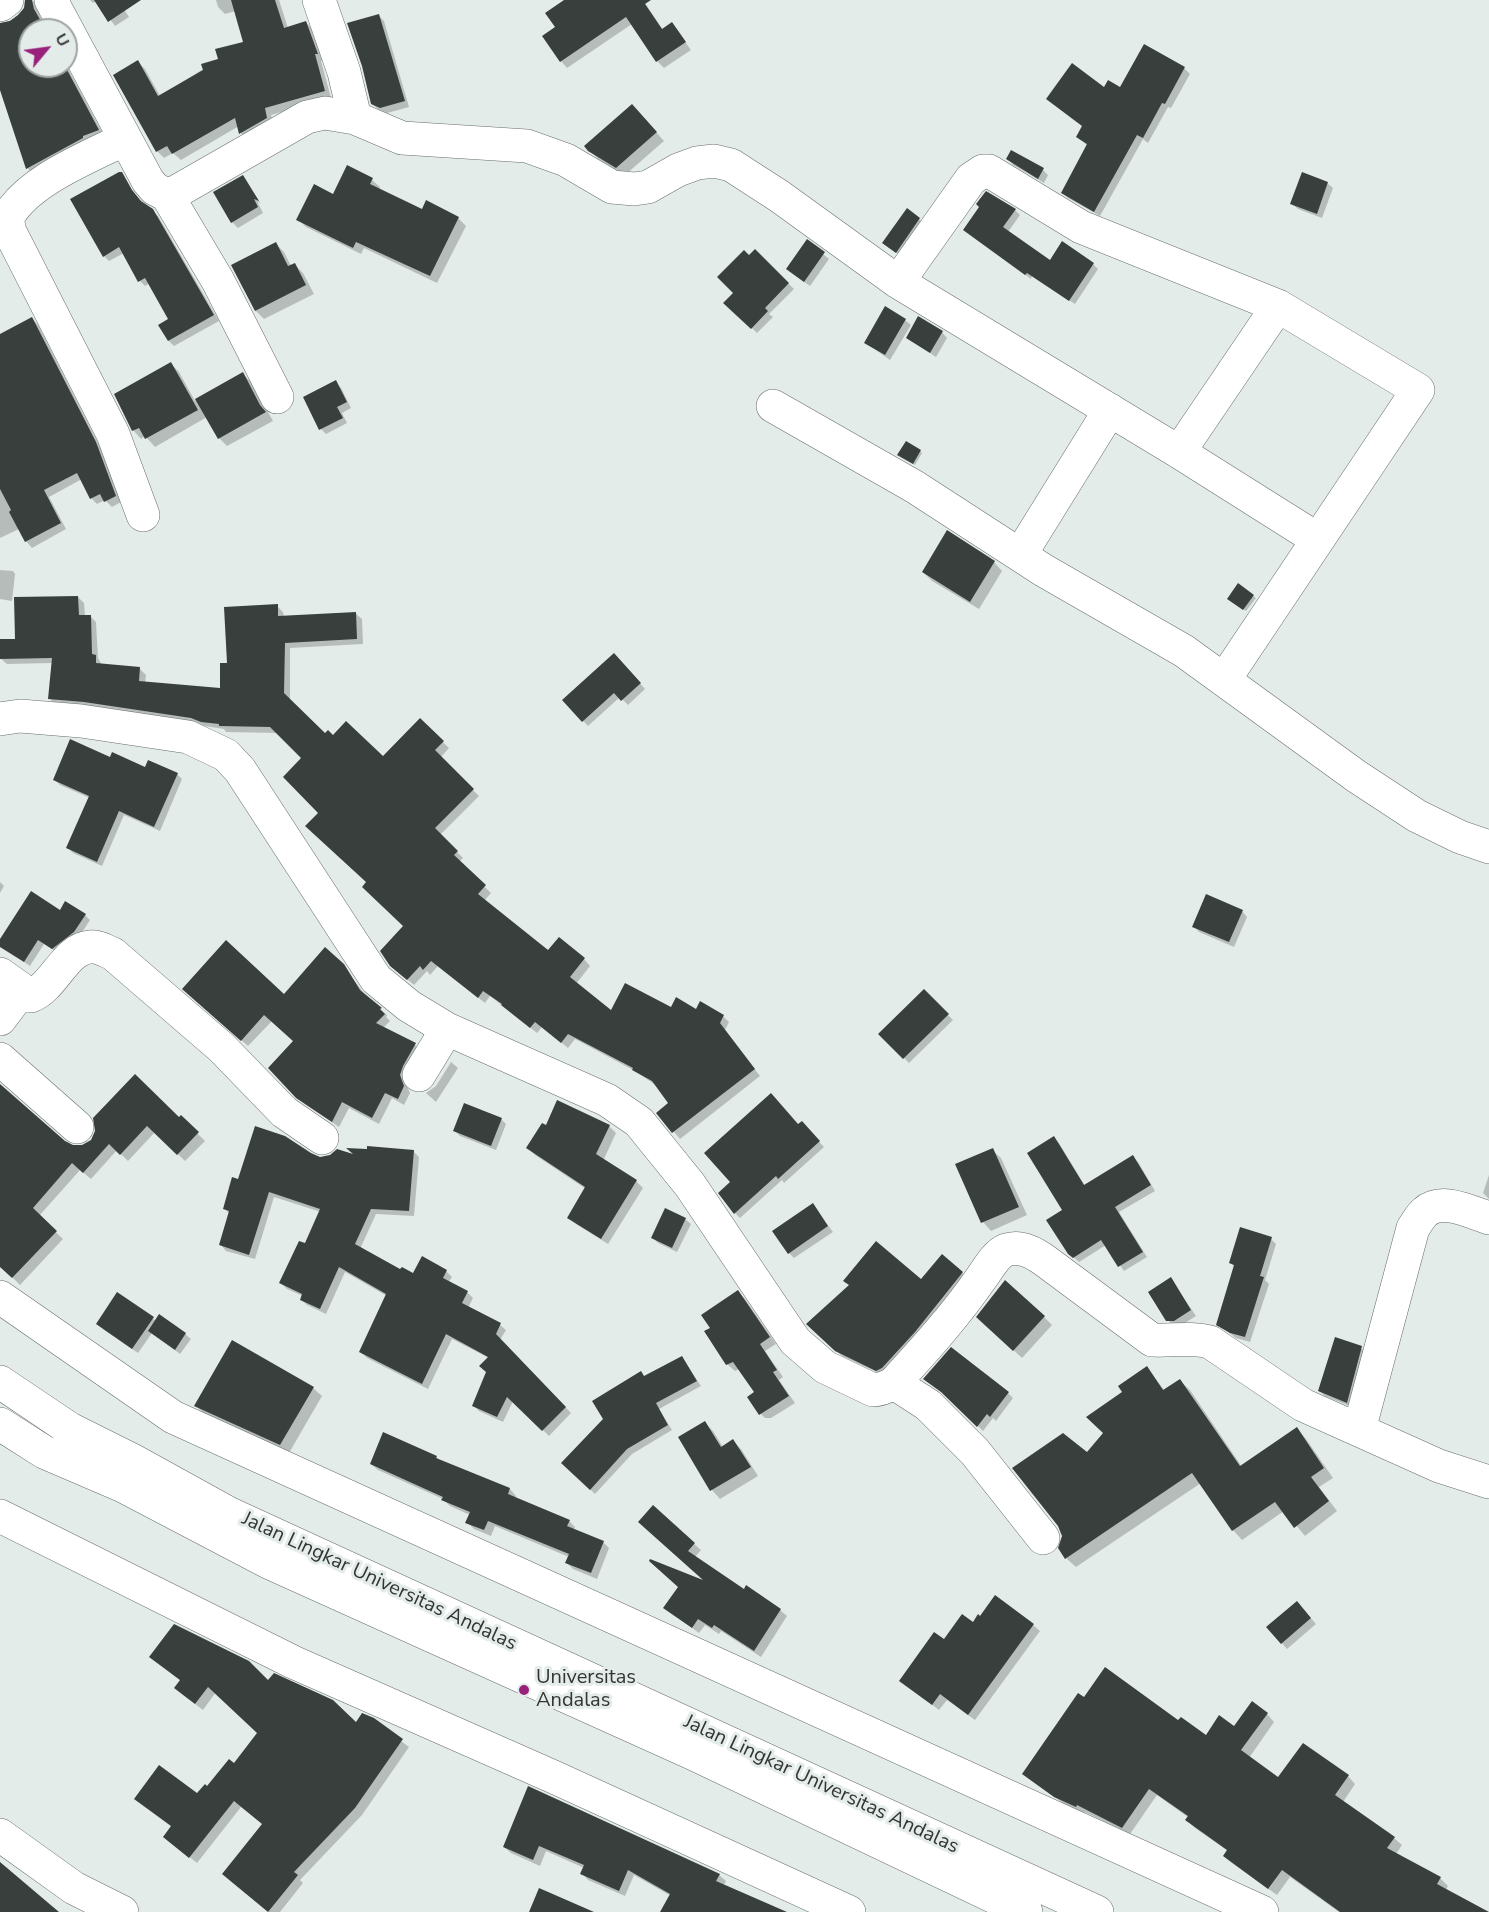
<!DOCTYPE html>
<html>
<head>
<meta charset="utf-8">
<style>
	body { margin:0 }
	#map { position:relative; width:1489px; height:1912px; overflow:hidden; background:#e4ece9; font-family:"Nunito Sans",sans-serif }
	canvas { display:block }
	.north { position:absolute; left:18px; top:18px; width:60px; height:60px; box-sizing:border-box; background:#e4ece9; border:2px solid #9da3a1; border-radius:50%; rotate:61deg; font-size:16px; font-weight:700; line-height:24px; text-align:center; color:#323534 }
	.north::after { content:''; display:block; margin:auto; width:21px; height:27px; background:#98217b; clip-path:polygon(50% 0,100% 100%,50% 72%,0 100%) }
</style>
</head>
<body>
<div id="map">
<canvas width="1489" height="1912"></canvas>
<div class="north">U</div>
</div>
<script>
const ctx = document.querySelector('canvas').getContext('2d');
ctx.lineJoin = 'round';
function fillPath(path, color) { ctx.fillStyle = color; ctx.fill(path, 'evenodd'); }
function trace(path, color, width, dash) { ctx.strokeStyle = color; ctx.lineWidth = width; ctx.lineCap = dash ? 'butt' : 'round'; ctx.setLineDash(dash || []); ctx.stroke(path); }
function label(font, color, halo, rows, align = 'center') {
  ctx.font = font + ' "Nunito Sans",sans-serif'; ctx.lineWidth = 6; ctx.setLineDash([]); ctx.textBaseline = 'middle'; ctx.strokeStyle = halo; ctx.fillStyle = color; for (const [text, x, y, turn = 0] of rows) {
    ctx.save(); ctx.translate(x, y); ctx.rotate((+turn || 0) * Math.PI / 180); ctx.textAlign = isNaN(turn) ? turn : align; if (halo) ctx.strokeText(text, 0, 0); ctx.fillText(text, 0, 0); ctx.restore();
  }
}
const shadow = new Path2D(`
	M32,0l6,5 2,11 7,14h-17v36l36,-1 38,71 -70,38 -7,-6 -27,-78v-65l19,-9z
	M90,0h28l11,17 -14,9 -18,-25 -4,2z
	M216,0h63l9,28 18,-6 7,8 11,31h-3l10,37 -60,17 3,10 -27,15 -6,-7 -2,-7 -58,34 -8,-7 -9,5 -7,-7 -19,-89 7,7 15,27 85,-53 -9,-32 -11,3 -7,-7z
	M567,0h76l20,30 9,-6 19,26 -27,18 -7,-7 -25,-37 -65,44 -6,-7 -4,-33z
	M378,15l6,6 25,86 -22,6 -9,-4 -6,-5z
	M1184,68l6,6 -19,34 -3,-1 -20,36 -5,-4 -43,77 -32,-18 -5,-5 25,-47 -11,-9 6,-11 -35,-27 57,-10h16z
	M640,114l24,27 -39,34 -27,-16 -12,-13z
	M1012,153l31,17 5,5 -4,8 -31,-18 -5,-6z
	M347,167l25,13 8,7 -1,3 43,21 36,7 8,8 -29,57 -73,-35 -3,6 -55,-27 -8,-8 36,-23z
	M121,174l21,30 16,12 61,105 -45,25 -5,-5 1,-21 -20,-37 -5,3 -5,-5 -16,-28 -15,8 -5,-5z
	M243,177l18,27 -4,-3 6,12 -25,15 -6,-6z
	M1327,183l6,5 -11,30 -24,-9 -6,-5z
	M907,210l18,14 -23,33 -18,-14z
	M1015,210l5,5 -12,17 43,30 42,2 5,5 -23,35 -43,-28 -1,3 -66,-49z
	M807,241l22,18 -19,27 -17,-12z
	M276,244l8,8 7,14 3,-2 9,9 11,21 -50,25 -8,-8 -23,-45z
	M755,251l39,38 -25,25 4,3 -16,16 -31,-30 9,-10 14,-36z
	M32,318l6,7 63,124 20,53 -9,5 -7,-7 -8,4 -6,-6 -9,-19 -33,18 17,32 -34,19 -6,-7 -7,-12 -19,9v-203z
	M905,320l6,5 -21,35 -24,-17z
	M942,332l5,6 -11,19 -29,-19z
	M171,364l8,8 16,29 48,-27 8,8 22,39 -46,25 -8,-8 -12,-21 -52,30 -10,-11 -4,3 -8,-9z
	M335,382l6,6 10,20 -9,5 5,10 -21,11 -5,-5z
	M920,451l2,2 -7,12 -14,-8z
	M994,562l8,9 -23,38 -47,-28 -9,-9z
	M0,570l13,1 2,3 -3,27 -12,-2z
	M1238,586l18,12 -10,13 -15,-10z
	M78,597l6,6 1,13h5l6,6 2,36 4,7 37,3 7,7 -1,8 76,7 8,-25 48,-59 6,6 1,5 71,-4 7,6 1,25 -73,4v52l35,36 8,1 50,21 37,-38 29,28 -9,10 39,38 -39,39 23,23 -4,4 32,31 -7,8 65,52 35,6 6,7 -14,18 36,28 59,-3 26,2 26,5 6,6 -4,8 35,46 -80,63 -22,-26 12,-9 -13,-18 -22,-15 -60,-32 -7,9 -26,-21 -5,6 -47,-37 -5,7 -47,-37 -8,9 -3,-4 -13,14 -20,-17 11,-42 -37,-44 -65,-124 -25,-25 -52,-1 -2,-3 -133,-21 -35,-3 -6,-6 3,-36 -46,1 -7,-6 16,-18z
	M619,660l26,29 -17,16 -8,-8 -32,29 -24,-26z
	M111,759l35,10 31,5 5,5 -22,52 -36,-16 -22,51 -29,-13 -5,-5 22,-50 -30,-13 -6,-6z
	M0,882l4,4 -4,7z
	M1242,911l5,6 -13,30 -35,-15 -5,-6z
	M60,912l25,3 5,5 -11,17 -21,16 -14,-9 -14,22 -30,-20v-4z
	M343,965l25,34 19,16 -1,2 4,4 -7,7 32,17 7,6 -16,32 4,10 -6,12 -12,-7 -13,26 -30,-16 -10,19 -34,-23 -35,-36 24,-26 -22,-21 -24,25 -58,-51 94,1z
	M924,991l29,29 -44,43 -29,-29z
	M451,1062l7,6 -22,34 -10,-9 10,-7z
	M0,1086l64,56 8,5 11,-1 10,-6 4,-10 82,-11 2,-2 24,24 -20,20 -30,-29 -27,29 -11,-11 -26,29 -11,-9 -41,46 24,23 -43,46 -20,-20z
	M501,1119l5,5 -10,26 -36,-14 -5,-5z
	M802,1123l22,24 -40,36 -2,-3 -42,38 -5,-5z
	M609,1126l7,7 -13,28 33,20 7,7 -35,56 -32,-20 -7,-7 17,-28 -51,-34 -7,-7 18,-21z
	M1054,1138l5,5 26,43 47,-29 6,5 17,29 -36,21 28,45 -23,14 -18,-26 -27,17 -10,-9z
	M992,1150l9,8 26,57 -36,16 -8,-9 -26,-57z
	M413,1151l6,6 -5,59 -38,-2 -16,35 41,22 13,4 32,-4 6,6 -4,6 20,10 5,5 -5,10 32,17 6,5 -6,10 71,73 -22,23 -36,-35 -10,21 -24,-11 -5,-5 14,-34 1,-14 -37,-19 -24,50 -61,-31 -6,-6 26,-56 -42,-24 -19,42 -19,-9 -5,-5 1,-4 -16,-7 -6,-6 24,-38 16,-33 -47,-15 -19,62 -29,-8 -5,-6 9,-31 -6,-6 15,-27 72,-26 9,3 37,-1z
	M1489,1175v24l-6,-6z
	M813,1205l20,27 -39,26 -5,-5z
	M685,1219l6,5 -14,28 -19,-9 -5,-5z
	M1271,1239l5,5 -11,36 4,4 -19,58 -14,-4 -18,-14 17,-57 -4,-4z
	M962,1273l5,5 -84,97 -41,-19 -34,-32 113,-43z
	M1171,1279l25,37 -16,10h-7l-5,-6z
	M738,1292l7,7 31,45 -11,7 18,26 -4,3 16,23 -24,15h-6l-7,-7 -2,-18 -17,-24 -4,2 -8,-7 -15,-36z
	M1044,1317l8,8 -30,33 -36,-33z
	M153,1319l32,15 6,5 -11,15 -28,-21 -14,20 -35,-24z
	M1361,1348l6,5 -15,54 -27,-11 -6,-5z
	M682,1358l19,28 -42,23 13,21 -40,24 -37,40 -32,-31 82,-85z
	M1147,1368l18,23 15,-10 10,9 52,77 55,-38 9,10 27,39 -14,9 18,24 -32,25 -21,-25 -42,29 -9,-10 -32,-47 -125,84 -10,-9 21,-104 18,-21 19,-40z
	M925,1379l83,14 5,5 -17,23 -3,-3 -10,13 -35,-34z
	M313,1388l9,8 -33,57 -85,-39 -8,-8z
	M705,1423l8,8 10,16 10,-6 8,8 17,27 -38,23 -8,-9 -32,-52z
	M436,1457l5,4 69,28 6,7 -1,3 54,22 6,6 -1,3 29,12 6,6 -12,31 -24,-10 -6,-6 2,-6 -74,-31 -4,10 -17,-7 -7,-7 3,-7 -20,-9 -7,-7 -65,-29 -7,-6z
	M653,1507l48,43 -6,7 49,34 36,19 7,6 -26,41 -40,-26 -2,3 -14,-9 -6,8 -34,-25 43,-24z
	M1302,1608l14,16 -29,25 -19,-22z
	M973,1624l60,1 7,6 -65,89 -28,-20 -8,10 -38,-29 43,-40z
	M158,1663l110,19 88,42 17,-4 36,27 -47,68 -62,65 3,3 -23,29h-11l-38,-31 33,-56 -23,-18 -44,56 -25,-20v-16l-36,-28 61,-4 37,-30 25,-32 -43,-41 -13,18 -21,-16 -1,-13z
	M1084,1699l95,23 27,15 29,-9 32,-14 7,8 -25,36 30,21 69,-3 7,8 -12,18 51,36 8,7 -6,9 44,24 8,8 -2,4 40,22h-147l-49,-35 -13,18 -45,-32 -8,-7 4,-5 -33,-23 -8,-8 2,-2 -32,-23 -27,39 -45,-22 -1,2 -20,-10 -40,-30z
	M529,1788l190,87 7,6 -2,4 60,27h-114l1,-16 -37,-21 -9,21 -37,-16 -6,-7 2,-5 -38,-17 -6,15 -29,-13 -7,-6z`);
const building = new Path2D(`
	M25,0h7l2,9 12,21h-16v36h35l34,64 -16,6v2l-57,31 -26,-79v-67l10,-2 8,-6 6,-7z
	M94,0h47l-33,22z
	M231,0h44l9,28 22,-7 12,33h-3l10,37 -60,17 2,10 -28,16 -4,-16 -63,36 -5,-8 -11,6 -43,-77 25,-15 20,36 45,-26 -2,-6 17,-5 -3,-10 28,-7z
	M564,0h87l-6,4 17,25 10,-7 14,20 -30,20 -30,-45 -66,45 -18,-26 13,-9 -10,-14z
	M379,14l26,87 -25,7 -9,-4 -9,-38 -15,-43z
	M1144,44l41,23 -20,37 -3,-1 -19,35 -6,-3 -43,77 -33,-19 26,-49 -11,-7 6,-11 -36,-27 26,-36 32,24 4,-7 12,7z
	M632,104l25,28 -41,36 -28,-17 -4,-5z
	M1011,150l33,18 -6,11 -32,-20z
	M347,165l26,13 -3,6 52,25 4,-9 33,17 -29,59 -74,-34 -3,6 -57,-28 18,-36 19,10z
	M119,172h3l10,18 9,11 12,8 61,106 -46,26 -10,-16 10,-6 -23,-41 -7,4 -19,-35 -16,10 -33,-58z
	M1302,172l26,10 -11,32 -27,-10z
	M243,175l16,26 -5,-2 4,8 -27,16 -18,-31z
	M986,191l30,18 -13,18 47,33 12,-19 32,22 -25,38 -42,-28 -2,2 -62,-45 16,-23 -3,-3z
	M907,208l13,10 -24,35 -14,-10z
	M807,239l18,13 -21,30 -18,-13z
	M276,242l12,24 7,-3 11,22 -51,26 -24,-46z
	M755,249l34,34 -24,25 3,3 -17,18 -28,-26 10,-10 -16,-16 27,-27 5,5z
	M885,306l21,13 -21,36 -21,-12z
	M918,316l25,15 -13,22 -24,-15z
	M32,317l64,125 20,54 -12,6 -4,-8 -10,5 -13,-26 -33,17 17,33 -36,19 -16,-30 2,-2 -11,-21v-155z
	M171,362l27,48 -53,29 -6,-11 -7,3 -18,-37z
	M243,372l17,33 6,7 -48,27 -23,-40z
	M336,380l11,22 -10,5 6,11 -24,12 -16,-33z
	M906,441l15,9 -8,14 -16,-9z
	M947,530l48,31 -25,41 -48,-30z
	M1238,583l16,12 -11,15 -16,-11z
	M78,596l1,19h12l1,39 4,1v8l44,4 -1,14 81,7v-25h7l-3,-56 54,-3v12l78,-4 1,27 -72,4 -1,50 41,40 3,-3 5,5 13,-14 37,35 37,-38 24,23 -9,9 39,39 -39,39 23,23 -4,4 32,30 -8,9 70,56 11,-13 26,21 -15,19 41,33 14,-27 46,24 5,-10 20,12 4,-8 24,14 -4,8 35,46 -83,64 -16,-20 12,-10 -16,-22 -20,-11 1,-2 -65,-34 -7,9 -26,-21 -5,6 -29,-23 1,-1 -19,-13 -5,7 -47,-37 -8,9 -3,-4 -13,14 -17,-14 -10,-15 23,-25 -41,-39 4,-5 -61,-56 13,-13 -35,-36 18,-19 -31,-31 -51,-1v-2l-18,-2 -10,-4 -107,-16 -36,-3 4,-41 -52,1v-20h15l-1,-42z
	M614,653l27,30 -20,18 -7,-8 -32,29 -20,-22z
	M70,739l40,18 2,-5 33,15 3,-7 30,13 -24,54 -35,-16 -22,51 -31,-14 23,-52 -36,-16z
	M31,891l29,19 5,-9 21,13 -12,18 -22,17 -14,-9 -14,22 -24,-15v-8z
	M1206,894l37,16 -14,32 -37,-15z
	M226,940l58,54 41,-47 19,17 16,26 22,18 -2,1 5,5 -9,9 40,20 -13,23 -3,9 4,11 -6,13 -13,-6 -13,25 -30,-16 -10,20 -36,-24 -28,-30 25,-27 -29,-26 -23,26 -59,-52z
	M924,989l25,25 -46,45 -25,-25z
	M135,1074l44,43 2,-2 18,17 -22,23 -30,-29 -27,29 -11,-11 -26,29 -11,-10 -39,45 24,23 -45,47 -12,-11v-183l65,57 8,4h9l9,-5 4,-9 -2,-13z
	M771,1093l27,31 4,-3 18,20 -42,38 -2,-3 -42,38 -16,-21 12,-11 -26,-29z
	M557,1100l53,25 -14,29 41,26 -36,59 -34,-21 18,-31 -59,-39 16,-25 4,2z
	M464,1103l38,15 -11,28 -38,-15z
	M255,1126l30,10 26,17 9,4 10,-2 7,-6 16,5 -7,-6 21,1v-3l47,4 -5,61 -38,-2 -16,35 45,25 2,-2 11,6 9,-17 25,14 -4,8 25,13 -6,12 39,20 -5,11 70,73 -24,24 -35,-34 -10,20 -25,-11 14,-34 -7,-6 9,-9 -42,-23 -24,50 -63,-32 27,-58 -47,-27 -19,42 -20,-9 2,-6 -23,-11 20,-42 6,2 15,-34 -51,-17 -20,63 -30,-10 10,-34 -6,-2 9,-32 6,2z
	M1054,1136l30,49 49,-30 18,30 -36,22 28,45 -25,15 -17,-27 -28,18 -5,-4 -22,-34 16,-10 -35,-57z
	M993,1148l26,59 -38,16 -26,-59z
	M813,1203l15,23 -40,28 -16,-23z
	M665,1208l21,10 -14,30 -21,-10z
	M1240,1227l32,10 -12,39 4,1 -19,60 -15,-4 -14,-8 18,-60 -5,-2z
	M876,1241l45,38 21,-25 21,18 -48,60 -33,36 -6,3 -41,-20 -29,-27 43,-39 -6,-4z
	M1171,1277l20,33 -17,11h-8l-18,-29z
	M1005,1280l40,36 -32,35 -37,-34z
	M738,1290l32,47 -10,7 17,26 -4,2 16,24 -30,19 -12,-18 7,-5 -21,-30 -7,3 -22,-34 6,-3 -9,-13z
	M117,1292l37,25 -22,32 -36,-25z
	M159,1314l27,19 -11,17 -27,-19z
	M1335,1337l27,9 -15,57 -29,-12z
	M232,1340l82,47 -34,58 -86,-39z
	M951,1347l58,45 -19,25 -3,-3 -10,13 -36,-35 -18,-13z
	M682,1356l15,25 -41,22 12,22 -41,24 -37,41 -29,-27 42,-44 -11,-18 49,-30 3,5z
	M1147,1366l16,24 17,-11 60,87 57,-39 27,41 -13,9 18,24 -35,27 -19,-26 -43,29 -40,-58 -127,86 -7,-11 4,-12 -4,-10 -46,-58 51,-35 24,19 16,-19 -17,-16 36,-25 -4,-6z
	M705,1421l16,26 12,-8 18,28 -41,24 -32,-54z
	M383,1432l54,24 -1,2 74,30 -2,6 62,26 -3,6 37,15 -13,32 -26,-10 4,-9 -81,-33 -4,9 -19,-7 5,-11 -29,-12 2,-3 -73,-33z
	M653,1505l42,38 -7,8 56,38 2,-4 35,24 -27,42 -40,-26 -2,3 -14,-9 -6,9 -29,-20 15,-21 -29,-26 1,-2 53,21 -65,-58z
	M995,1595l39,29 -66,91 -28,-21 -8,11 -33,-24 35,-49 10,7 18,-25 11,8 5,-8 2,2z
	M1297,1601l14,17 -30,26 -15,-17z
	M174,1624l75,37 19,19 6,-7 59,27 23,22 6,-9 12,5 29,21 -48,69 -61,64 4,3 -30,37 -46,-38 40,-50 -28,-23 -45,57 -26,-21 8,-11 -37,-27 25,-34 38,28 8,-9 2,2 22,-27 5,4 23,-30 -49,-46 -13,17 -21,-16 6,-8 -31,-23z
	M1105,1667l73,53 3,-3 25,18 13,-20 15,11 18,-25 16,12 -27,37 37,27 25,-34 46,32 -14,20 60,42 -8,11 54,29 -4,7 52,28h-149l-58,-42 -14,19 -45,-33 4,-6 -42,-30 3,-4 -39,-27 -27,39 -45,-23 -1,2 -22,-10 -32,-23 56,-81 6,4z
	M528,1786l192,88 -4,7 71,31h-127l10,-18 -42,-24 -9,21 -39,-17 4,-9 -45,-19 -6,14 -30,-13z
	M0,1862l59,50h-59z
	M539,1888l55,24h-65z`);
const minor = new Path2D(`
	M51,0l97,181 7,8 12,6 7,-2 133,-76 18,-4 30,5 47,20 125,8 39,14 46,27 22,2 14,-2 30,-17 19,-7 17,-2 17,4 48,31 119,86 281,170 138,87
	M319,0l25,72 11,46
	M0,5l7,-5
	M125,139c-36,18 -100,43 -118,80l3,13 103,202 30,81
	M167,195l51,86 59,116
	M898,282l73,-103 12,-8h6l92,56 197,79 140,84 -194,290
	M773,406l142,81 128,83 141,81 172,125 61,40 43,21 29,10
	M1179,452l99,-146
	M1020,555l90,-145
	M0,719l20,-3 61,5 107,16 38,18 14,15 136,209 33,27 38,23 160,71 32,22 51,63 105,156 30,26 48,23c8,0 14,-3 21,-7 31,-34 62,-68 88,-106 6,-8 14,-23 24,-27 14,-5 27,2 38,10l108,80c21,1 38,-3 58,2l93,63 136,61 50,16
	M0,974l31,22c23,-9 34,-47 59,-49 8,-1 16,4 23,7l109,94 62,64 38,26
	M0,1019l21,-28
	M0,1059l77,68
	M419,1075l28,-46
	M0,1297l173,120 1089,495
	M0,1382l70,47 62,31 96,53 869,399
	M894,1383l34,22 47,47 68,86
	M0,1424l44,28 77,33 147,77 426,192 332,158
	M1359,1430l54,-202c4,-5 7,-12 12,-16 17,-15 45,0 64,6
	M0,1516l293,146 263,116 293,134
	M0,1835l74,53 48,24`);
const markers = [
	[524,1690,6,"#98217b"]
];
const streetNames = [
	["Jalan Lingkar Universitas Andalas",379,1582,25],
	["Jalan Lingkar Universitas Andalas",821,1785,25]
];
const poiNames = [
	["Universitas",536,1678],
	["Andalas",536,1701]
];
fillPath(shadow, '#0003');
fillPath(building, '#393f3d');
trace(minor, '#676e6b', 34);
trace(minor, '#fff', 33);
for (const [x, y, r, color] of markers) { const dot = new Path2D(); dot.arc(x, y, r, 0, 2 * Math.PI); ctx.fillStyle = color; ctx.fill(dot); trace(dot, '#e4ece9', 2); }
label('20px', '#323534', '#e4ece9', streetNames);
label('20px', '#323534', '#e4ece9', poiNames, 'left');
</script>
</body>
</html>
